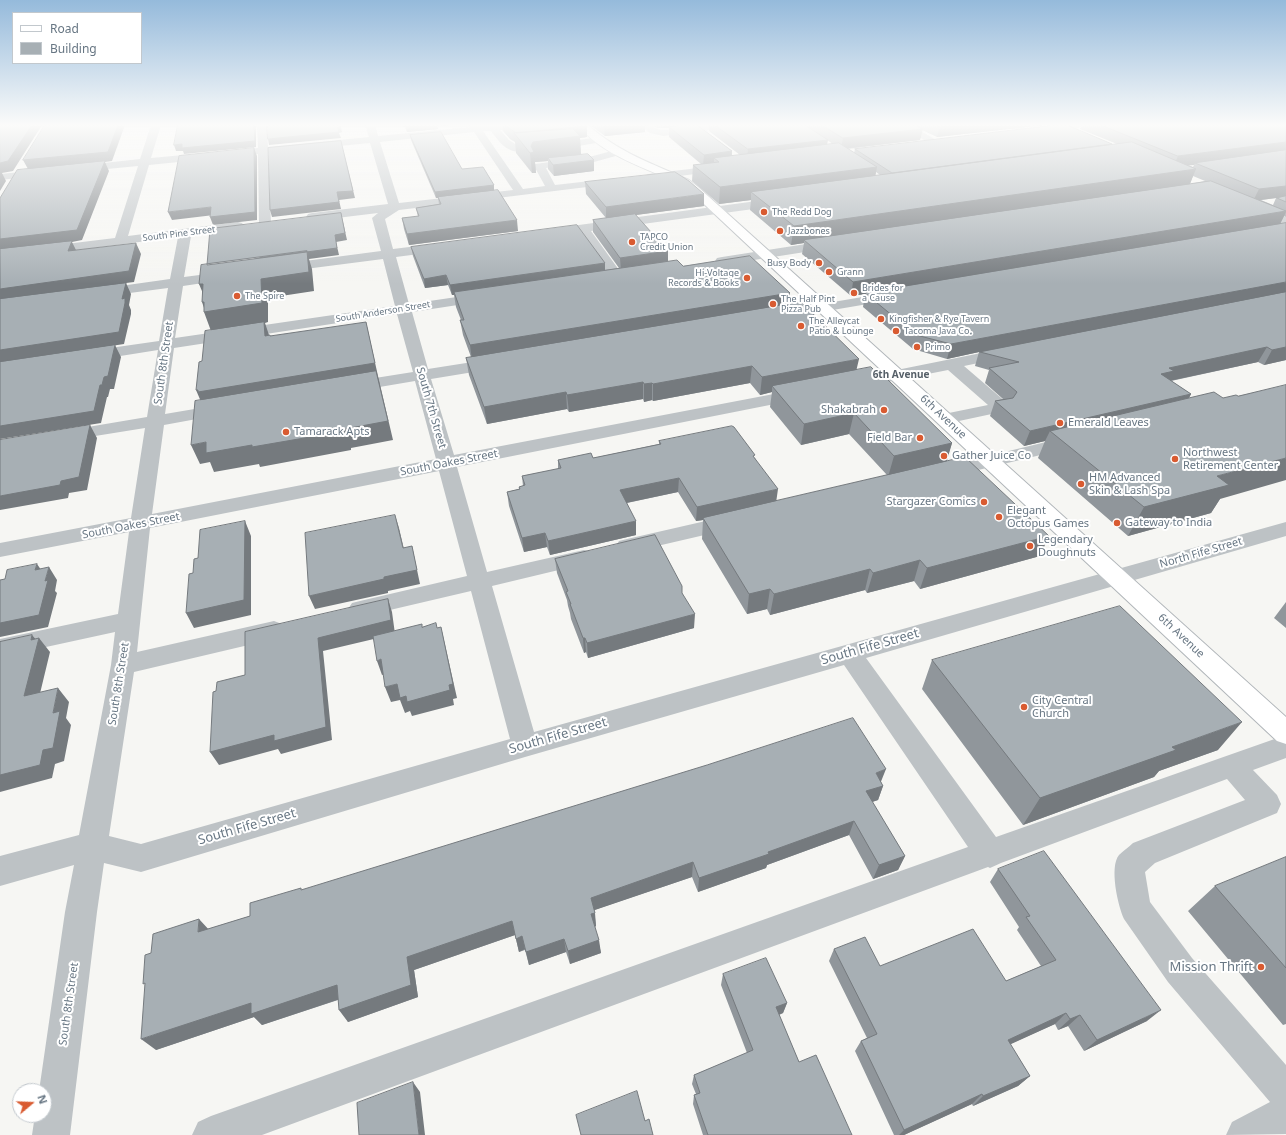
<!DOCTYPE html>
<html>
<head>
<meta charset="utf-8">
<style>
	body { margin:0 }
	#map { position:relative; width:1286px; height:1135px; overflow:hidden; background:#f6f6f3; font-family:"Noto Sans",sans-serif }
	canvas { display:block }
	.legend { position:absolute; left:12px; top:12px; width:130px; height:52px; box-sizing:border-box; background:#fff; border:1px solid #c2c8cd; margin:0; padding:5px 7px; list-style:none; font-size:12px; color:#677683 }
	.legend li { display:flex; align-items:center; gap:8px; height:20px }
	.legend b { width:20px; border:1px solid #c2c8cd }
	.north { position:absolute; left:12px; top:1083px; width:40px; height:40px; box-sizing:border-box; background:#fff; border:1px solid #c2c8cd; border-radius:50%; rotate:71deg; font-size:11px; font-weight:700; line-height:16px; text-align:center; color:#677683 }
	.north::after { content:''; display:block; margin:auto; width:14px; height:18px; background:#d95b31; clip-path:polygon(50% 0,100% 100%,50% 72%,0 100%) }
</style>
</head>
<body>
<div id="map">
<canvas width="1286" height="1135"></canvas>
<ul class="legend">
<li><b style="height:5px;background:#fff"></b>Road</li>
<li><b style="height:11px;background:#a7afb4"></b>Building</li>
</ul>
<div class="north">N</div>
</div>
<script>
const ctx = document.querySelector('canvas').getContext('2d');
ctx.lineJoin = 'round';
function trace(path, color, width, dash) { ctx.strokeStyle = color; ctx.lineWidth = width; ctx.lineCap = dash ? 'butt' : 'round'; ctx.setLineDash(dash || []); ctx.stroke(path); }
function fillPath(path, color) { ctx.fillStyle = color; ctx.fill(path, 'evenodd'); }
function label(font, color, halo, rows, align = 'center') {
  ctx.font = font + ' "Noto Sans",sans-serif'; ctx.lineWidth = 4; ctx.setLineDash([]); ctx.textBaseline = 'middle'; ctx.strokeStyle = halo; ctx.fillStyle = color; for (const [text, x, y, turn = 0] of rows) {
    ctx.save(); ctx.translate(x, y); ctx.rotate((+turn || 0) * Math.PI / 180); ctx.textAlign = isNaN(turn) ? turn : align; if (halo) ctx.strokeText(text, 0, 0); ctx.fillText(text, 0, 0); ctx.restore();
  }
}
const minor = new Path2D(`
	M151,125h10l-10,33 107,-10 -1,-23h10l1,22 101,-10 -4,-12h10l3,11 92,-9 -1,-2h55l-5,3 -19,2 9,10 9,6 47,-4 34,-5 5,3c-4,5 -83,14 -91,11 -10,-3 -16,-12 -22,-20h-8l40,58 22,-3 -11,-20 1,-2 58,-8 26,-7 4,1 1,2 -1,2 -29,8 -48,6 9,17 61,-7 6,3 -2,2 -221,27 -14,9 8,30 49,-6 5,1 2,3 -2,3 -5,1 -46,6 13,47 75,-11 5,1 2,3 -2,3 -5,1 -72,11 16,57 70,-11 6,2 2,3 -2,3 -6,2 -67,11 23,76 346,-66 6,1 3,4 -3,4 -6,1 -343,68 30,105 97,-22 8,2 3,5 -3,5 -100,24 42,146 752,-210v14l-420,122 130,179 290,-102v23l-33,12 24,25 4,9 -4,9 -122,50 -10,9 5,30 42,56 94,107v69l-60,1 6,-13 38,-20 -102,-120 -44,-63c-6,-13 -15,-52 -5,-64 4,-4 10,-8 14,-12l112,-43 -18,-21 -226,84 -11,5 -2,-1 -726,268h-70l6,-13 13,-6 757,-269 -124,-182 -319,92 -384,115 -37,-9 -7,49 -27,223h-38l3,-20h9v-24h-5l26,-179 9,-47 -74,21v-30l79,-21 32,-170 4,-33 -115,25v-18l118,-25 11,-82 -129,25v-14l131,-25 14,-90 -81,13 -6,-1 -3,-4 3,-4 6,-1 83,-14 11,-67 -69,11 -6,-2 -2,-3 2,-3 6,-2 70,-10 9,-53 -69,9 -5,-1 -2,-3 2,-3 5,-1 71,-10 8,-42 -178,23v-8l115,-14 23,-72 -62,6 -5,-3 5,-3 64,-7zM474,132l39,58 -114,13 -19,-61zM370,143l18,61 -76,9 -4,1 -2,3 2,3 4,1 66,-8 -6,5 9,33 -99,13 -5,1 -2,3 2,3 5,1 101,-13 12,47 -220,32 8,-52 47,-7 5,-1 2,-3 -2,-3 -5,-1 -46,6 7,-41 47,-6 4,-1 2,-3 -2,-3 -4,-1 -110,14 21,-71 109,-11 1,69 2,3h8l2,-3 -3,-70zM397,314l16,58 -63,10 -6,1 -2,4 2,4 6,1 65,-11 21,78 -284,55 12,-89 60,-11 6,-1 3,-4 -3,-4 -6,-1 -59,10 9,-66zM439,471l28,105 -107,25 -8,2 -4,6 4,6 8,2 111,-26 39,148 -369,105 -32,-8 25,-164 140,-33 8,-3 4,-6 -4,-6 -8,-3 -137,31 13,-124z
	M640,125c12,-1 15,5 24,5 22,0 42,-6 66,-5l-5,3 -62,8 -13,-3z
	M898,125h12l30,17 -5,3 -4,-1z
	M1008,125h13l11,6 -5,3 -17,-7z
	M1056,125h27l-5,3 -39,5 -5,-3 5,-3z
	M723,165l4,1 1,2 -1,2 -79,10 -6,-3 6,-3z
	M42,170l5,3 -1,2 -46,5v-6z
	M779,198l4,1 2,3 -2,3 -192,26 33,46 -2,3 -5,1 -5,-1 -33,-47 -30,4 -4,-1 -2,-3 2,-3 4,-1z
	M1254,204l32,13v9l-36,-15 -2,-3 2,-3z
	M832,240l5,1 1,3 -1,3 -115,18 -5,-1 -2,-3 2,-3 5,-1z
	M892,292l5,1 2,3 -2,3 -117,20 -5,-1 -2,-3 2,-3 5,-1z
	M1006,348l6,2 2,3 -2,3 -48,10 43,37 3,4 -3,4 -6,1 -56,12 -6,-1 -3,-4 3,-4 49,-10 -40,-35 -96,19 -6,-1 -2,-4 2,-4 6,-1z
	M1071,436l7,2 2,4 -2,4 -133,32 -7,-2 -3,-4 3,-4z
	M732,515l7,2 3,5 -3,5 -112,26 -8,-2 -3,-5 3,-5 8,-2z`);
const major = new Path2D(`
	M578,125h10c30,27 65,39 101,55l9,7 588,530v27l-9,-3 -587,-550 -9,-7c-33,-15 -80,-29 -103,-59z`);
const wall = new Path2D(`
	M402,125h49l-14,1 1,3 -31,3 -2,-5h-2z
	M502,125h83l2,12 -7,1 1,16 13,17 -40,5 -6,-7v-8l-13,1 1,11h-4l-16,-20 -1,-11 -5,-3 -7,-8z
	M590,125h55v7l-40,4z
	M653,125h44l35,26v5l8,-1 -31,-24v-6h335l-107,12 -15,-7 -2,10 -72,9 6,4 1,-4 257,-4 5,-1 -37,-15 2,-4h204v92l-2,-1 -4,8 6,136 -22,5 -6,-3 -87,19 20,13 -2,4 31,101 -9,14 -83,23 -90,-78 7,-17 -21,5 -34,-30 5,-15 8,-2 -18,-16 4,-13 -14,-4 4,-14 -32,7 -34,-10 -50,-42 2,-13 -14,2 -49,-42 2,-11 -13,2 -41,-35 1,-10 -32,4 -27,-23 1,-16 8,-1 -32,-27v-9h-12zM827,140l6,4 -6,1zM1188,165h6l-1,2zM876,172l4,3 -5,1zM1193,176l12,5 -15,3zM1276,198l-3,7 -12,-5z
	M410,135l52,34 32,16v5l24,41 -109,14 -5,-16 -2,-11 16,-1 -2,-9 23,-4 -1,-6h-2l-25,-58z
	M585,182l119,24 -69,9 33,36v10l15,5 107,27 -2,11 69,66 25,8 70,65 -6,18 94,95 -120,33 -6,-8 -47,12 -2,-3 -95,25 -3,-6 -20,5 -45,-75 1,-19 -7,1 -18,-29 -51,11 9,32 -86,20 -3,-8 -23,5 -15,-46 -2,-14 12,-3v-2l4,-1 -1,-10 36,-7v-9l35,-2 66,-14v-3l96,17 21,43 111,-26 -38,-41 -48,11 -31,-38 2,-15 -12,3 -10,-12 -97,18 -1,-1 -8,2 -1,-3 -74,13 -2,-3 -80,15 -18,-49 -3,-17 5,-1 -8,-22 -3,-15h1l-5,-13 -2,-12h-2l-4,-10 -23,3 -12,-32 -2,-9 194,16v7l14,-2 -26,-36v-12l13,-2 -20,-24z
	M555,559l127,34 12,35 -106,30 -2,-6 -2,1 -13,-34 -1,-6 -2,-7 -1,-6 -10,-27z
	M1286,602v26l-12,-10z
	M932,660l286,90 -59,21 -5,6 -131,48 -101,-136z
	M881,782l2,4 -5,14 -6,2 33,54 -7,14 -25,9 -24,-44 -82,30 -1,3 -68,24 -6,-15 -98,33 2,16 -1,1 6,26 -31,11 -4,-12 -37,13 -4,-15 -6,2 -4,-17 -101,35 4,27 -70,25 -10,-22 -76,25 -8,-8 -98,33 -5,-97 57,-24 42,-13 52,-26z
	M1286,857v167l-3,1 -95,-114 27,-25z
	M998,869l149,152 -63,30 -16,-25 -10,4 -3,-6 -45,20 20,32 -12,10 -45,20 -1,-2 -68,31h-10l-39,-84 6,-10 6,-3 -38,-77 5,-12 46,17 126,15 35,-15 -24,-36 2,-3 -29,-45z
	M723,974l64,29 -4,10 -4,2 20,47 53,73h-149l-10,-31 1,-9 2,-1 -4,-10 2,-9 53,-22 -26,-68z`);
const shadedWall = new Path2D(`
	M32,125h10l-29,46 -11,2 4,8 -6,10v-28z
	M118,125h7l-13,36 -7,1 4,9 -27,69 -10,2 5,10 -77,-2v-11l28,-70 -5,-9z
	M254,125h2v22l-72,7 -1,-3h-7l-2,-6z
	M402,125h3v2h-2z
	M406,125h45l-14,1 1,3 -31,3z
	M612,125h33v7l-40,4 -1,-10z
	M663,125h23l-17,2v1h-6z
	M956,125h88l-107,12 3,-10z
	M587,126v11l-7,1 1,18 -33,2v3l-13,1 1,11h-4l-2,-20 -13,-19z
	M338,127h3l1,5 -3,1 2,5 -72,7 -1,-6z
	M923,129l-3,11 -79,9 2,-11z
	M828,140l-2,11 -79,9 1,-11z
	M341,141l14,57 -16,2 2,9 -69,8 -2,-7 67,-18z
	M1286,142v10l-91,11 -1,2 -21,2 5,-11z
	M254,148l3,8v64l-44,5 -3,-8z
	M732,151l-1,11h-12l-5,-4v6l-11,1 1,-10z
	M594,160v11l-40,5 -1,-11z
	M877,167l-3,16 -123,9v8l-32,4 1,-17z
	M1196,169l-7,17 -385,54v3l-13,2 3,-19z
	M494,185v6l-58,7 -1,-6z
	M1286,186v11l-9,1h-1l-23,3 6,-12z
	M704,194v12l-98,13v-12z
	M211,207l3,8 -42,5 -4,-8z
	M1286,211v1l-6,12 -415,69v1l-14,2 2,-14z
	M341,213l6,27 -11,2 3,13 -30,4 3,10 2,22 -46,7v24l-3,1 4,12v14l-58,-18 -7,-19 1,-1 -3,-9 7,-30 126,-37z
	M517,220l1,11 -109,14 -2,-11z
	M136,243l5,11 -7,28 -8,1 5,11 -2,11 2,5v4l-7,30 -124,19v-13l122,-51 -122,2v-12z
	M668,251v12l-47,7 -1,-12z
	M605,263v10l-151,19v3h-2l-2,-10z
	M446,275l2,10 -23,3 -1,-9z
	M1286,282v12l-306,58h-1l-32,7 4,-15z
	M199,284h4l4,19z
	M790,293l-2,14 -316,53 -2,-15z
	M366,322l12,54 15,64 -42,8v2l-91,17 -1,-3 -45,8 -4,-10 -10,2 -9,-19 15,-3 46,3 93,-14 -143,-27 -6,-14z
	M115,345l6,12 -7,32h-4l-2,8h-1l-6,26 -101,16v-13l100,-41 4,-8z
	M1267,347l-9,15 -89,19 -8,-7 8,-6z
	M1286,347v13l-22,5 8,-15z
	M859,359l-4,17 -83,10v6l-12,3 2,-18z
	M752,366l-2,17 -97,18v-17z
	M643,382v17l-74,13 -2,-17z
	M652,383v17l-8,2v-18z
	M566,392l1,17 -80,15 -3,-17z
	M1191,394l-8,15 -133,22 -5,10 -21,5 6,-15z
	M854,413l-5,21 -48,11 3,-21z
	M90,425l7,13 -10,52 -18,3 -1,5 -68,12v-14l61,-15z
	M952,443l-6,21 -58,13 6,-21z
	M1286,458v22l-66,19 -9,14 -83,23 16,-29 73,-31z
	M679,478l-1,14 -57,12 -1,-14z
	M778,489l-2,14 -73,15v2l-7,1 1,-14z
	M395,515l4,13 8,34 -4,-14z
	M245,521l6,15v79l-57,13 -8,-15z
	M636,521v14l-86,20 -2,-14z
	M545,533l2,14 -23,5 -2,-14z
	M1049,536l-9,20 -120,33 7,-21z
	M412,546l8,38 -32,7v2l-73,16 -6,-13 75,-19z
	M920,560l-6,21 -47,12 6,-20z
	M37,564l9,13 -11,-7z
	M49,567l8,13 -2,11 2,2 -9,34 -48,10v-14l45,-42z
	M870,569l-5,21 -95,25 4,-21z
	M770,589l-3,20 -20,5 2,-20z
	M388,599l4,13 3,22 -72,17 9,89 -51,14 -3,-5 -59,16 -9,-13 108,-114z
	M695,614l-1,14 -106,30 -1,-15z
	M441,627l16,71 -4,1 1,6 -42,11 -2,-5 -5,2 -5,-13 -9,2 -6,-15 12,-3 52,1z
	M32,635l6,7 1,-4 11,14 -14,58 -12,-14 7,-56z
	M583,638h2l1,14 -2,1z
	M381,659l5,15 -4,1 -5,-14z
	M58,688l11,14 -3,16 5,7 -7,36 -9,3 -3,14 -52,14v-17l43,-25 10,-37z
	M1242,722l-24,28 -59,21 -5,6 -131,48 17,-27 132,-51z
	M886,769l-6,15 -4,-11z
	M883,786l-5,14 -18,6 6,-15z
	M854,821l-5,14 -82,30 -1,3 -68,24 1,-14 69,-26z
	M905,856l-7,14 -25,9 6,-14z
	M693,862l-1,15 -100,34 -1,-13z
	M595,913l1,13 -3,1 -2,-13z
	M199,919l12,13h-13z
	M512,921l3,14 -101,35 4,27 -70,25 -9,-12 68,-53z
	M522,936l3,13 -6,3 -3,-13z
	M564,939l2,13 -37,13 -3,-13z
	M599,940l2,13 -31,11 -2,-13z
	M337,985l9,12 -84,28 -8,-8 -98,33 -15,-11 110,-36z
	M787,1003l-4,10 -10,4 3,-10z
	M1161,1010l-14,11 -63,30 13,-11z
	M1066,1013l-11,11 -57,26 10,-10z
	M1080,1015l-12,11 -10,4 12,-11z
	M1030,1076l-12,10 -45,20 10,-10z
	M413,1082l7,10 5,43h-6z
	M982,1094l-10,10 -68,31h-5l5,-5z`);
const building = new Path2D(`
	M0,125h32l-24,36 -8,2z
	M45,125h73l-10,27 -85,8z
	M178,125h76l1,16 -73,7v-4l-8,1z
	M267,125h73l1,2h-3l1,5 -71,7z
	M506,125h79l2,1 -71,7 -7,-5z
	M684,125h13l35,26 -28,4 -35,-28z
	M715,125h90l23,15 -80,9z
	M822,125h92l9,4 -80,9z
	M936,125h20l-16,2z
	M1056,125h11l45,19 -220,29 -37,-24z
	M1101,125h185v17l-108,14z
	M573,129l7,7 -47,6 -2,4 3,6 -4,1 -16,-20z
	M441,132l21,37 21,-2 11,18 -59,7 -25,-57z
	M341,141l12,50 -16,1 2,10 -69,8 -2,-62z
	M1132,142l64,27 -402,57 -43,-34z
	M839,143l38,24 -157,20 -27,-22 26,-3 -5,-4z
	M254,148l1,64 -45,5 1,-10 -43,5 11,-56z
	M1286,150v36l-27,3 -64,-26z
	M588,154l6,6 -41,5 -5,-7z
	M105,161l-28,69 -77,9v-41l17,-28z
	M675,172l14,9 15,13 -98,13 -21,-25z
	M1211,181l75,30 -433,71 -49,-42z
	M498,190l19,30 -110,14 -5,-16 17,-2 -3,-8 25,-4 -3,-7z
	M1286,196v6l-9,-4z
	M341,213l4,20 -10,2 2,13 -130,17 3,-36z
	M635,214l33,37 -48,7 -27,-38z
	M1286,223v59l-335,62 -35,-9 -51,-42z
	M577,225l28,38 -155,22 -4,-10 -22,4 -13,-32z
	M72,241l-4,10 68,-8 -7,28 -129,18v-40z
	M307,251l2,21 -48,7 1,24 -58,9v-10h-2l1,-18h-4l2,-19z
	M750,256l40,37 -320,52 -10,-25h4l-10,-28 223,-32 6,6z
	M126,283l-4,16 3,-1v5l-6,29 -119,18v-51z
	M1286,292v55l-14,3 -5,-3 -98,21 5,3 -13,3 30,20 -161,37 -35,-30 18,-3 4,-6 -28,-24 30,-6 -39,-10z
	M801,302l58,57 -97,18 -10,-11 -99,18 -1,-1 -8,1 -1,-2 -76,13 -1,-3 -82,15 -18,-49z
	M264,322l1,14 5,-1v1l96,-14 9,41 -177,29v-2h-2l3,-28 3,-1 3,-30z
	M115,345l-7,31 -4,1 -2,8h-2l-6,26 -94,15v-64z
	M871,367l11,11 3,-1 67,66 -58,13 -40,-43 -50,11 -32,-38z
	M376,371l12,50 -43,8v2l-93,16v-2l-46,8v-11l-15,3 4,-44z
	M1286,385v73l-69,18 12,9 -85,22 -94,-76 164,-39 9,6 13,-3 2,1z
	M90,425l-11,52 -18,4 -1,4 -60,11v-56z
	M732,426l2,1 21,28 -2,1 25,33 -81,18 -18,-29 -59,12 16,31 -88,20 -3,-8 -23,5 -15,-46 13,-3 -1,-2 6,-2 -3,-9 39,-8 -3,-8 33,-7 2,5 68,-14 -2,-3z
	M965,457l84,79 -122,32 -7,-8 -47,13 -3,-4 -96,25 -4,-5 -21,5 -46,-76z
	M395,515l8,33 9,-2 5,24 -33,7v2l-75,17 -4,-63z
	M245,521l-1,79 -58,13 3,-39 4,-1 1,-14 4,-1 2,-28z
	M655,535l27,51v7l13,21 -108,29 -2,-5h-2l-13,-34h1l-5,-12 2,-1 -13,-32z
	M37,564l-2,6 14,-3 -4,14 3,-1 -9,35 -39,8v-43l5,-1 2,-9z
	M388,599l3,21 -73,18 8,89 -52,14v-6l-64,17 3,-60 3,-1 1,-9 28,-7v-43z
	M1120,606l122,116 -70,25 4,3 -136,48 -108,-138z
	M436,623l1,5 4,-1 12,57 -4,1 1,5 -43,12 -1,-6 -6,2 -3,-14 -12,3 -4,-28 -4,2 -4,-25 49,-12v3z
	M32,635l-1,5 8,-2 -15,58 34,-8 -5,25 7,-2 -7,37 -10,2 -3,15 -40,10v-133z
	M853,718l33,51 -10,4 7,13 -17,5 39,65 -26,9 -25,-44 -86,31 1,2 -70,24 -6,-16 -102,36 4,15 -4,1 8,26 -31,11 -4,-12 -38,13 -4,-16 -6,3 -4,-18 -105,36 4,28 -72,25 -2,-25 -86,29v-11l-110,36 4,-56 -2,1 2,-29 6,-2 2,-19 46,-15 -1,13 52,-16v-13l51,-15v2l406,-125z
	M1044,851l117,159 -64,30 -17,-25 -10,4 -4,-6 -58,27 22,36 -47,20 -1,-2 -78,36 -43,-89 16,-7 -43,-85 31,-12 15,29 93,-37 33,52 50,-21 -30,-43 4,-1 -32,-47z
	M1286,857v111l-71,-82z
	M766,958l21,45 -11,4 23,55 17,-7 36,80h-144l-14,-40 6,-2 -6,-18 59,-25 -30,-76z
	M413,1082l6,53h-60l-2,-32z
	M637,1091l8,30 4,-2 4,16h-72l-5,-20z`);
const markers = [
	[764,212,4,"#d95b31"],
	[780,231,4,"#d95b31"],
	[632,242,4,"#d95b31"],
	[819,263,4,"#d95b31"],
	[829,272,4,"#d95b31"],
	[747,278,4,"#d95b31"],
	[854,293,4,"#d95b31"],
	[237,296,4,"#d95b31"],
	[773,304,4,"#d95b31"],
	[881,319,4,"#d95b31"],
	[801,326,4,"#d95b31"],
	[896,331,4,"#d95b31"],
	[917,347,4,"#d95b31"],
	[884,410,4,"#d95b31"],
	[1060,423,4,"#d95b31"],
	[286,432,4,"#d95b31"],
	[920,438,4,"#d95b31"],
	[944,456,4,"#d95b31"],
	[1175,459,4,"#d95b31"],
	[1081,484,4,"#d95b31"],
	[984,502,4,"#d95b31"],
	[999,517,4,"#d95b31"],
	[1117,523,4,"#d95b31"],
	[1030,546,4,"#d95b31"],
	[1024,707,4,"#d95b31"],
	[1261,967,4,"#d95b31"]
];
const farPoinames = [
	["The Redd Dog",772,212],
	["Jazzbones",788,231],
	["TAPCO",640,237],
	["Credit Union",640,247],
	["Busy Body",811,263,"right"],
	["Grann",837,272],
	["Hi-Voltage",739,273,"right"],
	["Records & Books",739,283,"right"],
	["Brides for",862,288],
	["a Cause",862,298],
	["The Spire",245,296],
	["The Half Pint",781,299],
	["Pizza Pub",781,309],
	["Kingfisher & Rye Tavern",889,319],
	["The Alleycat",809,321],
	["Patio & Lounge",809,331],
	["Tacoma Java Co.",904,331],
	["Primo",925,347]
];
const farStreetnames = [
	["South Pine Street",179,234,-7],
	["South Anderson Street",383,312,-9]
];
const farNeighbourhoodnames = [
	["6th Avenue",901,375]
];
const streetNames = [
	["South 8th Street",164,363,-82],
	["South 7th Street",431,408,74],
	["6th Avenue",943,417,43],
	["South Oakes Street",449,463,-11],
	["South Oakes Street",131,526,-11],
	["North Fife Street",1201,553,-16],
	["6th Avenue",1181,636,43],
	["South 8th Street",119,684,-81],
	["South 8th Street",69,1004,-82]
];
const poiNames = [
	["Shakabrah",876,410,"right"],
	["Emerald Leaves",1068,423],
	["Tamarack Apts",294,432],
	["Field Bar",912,438,"right"],
	["Northwest",1183,453],
	["Retirement Center",1183,466],
	["Gather Juice Co",952,456],
	["HM Advanced",1089,478],
	["Skin & Lash Spa",1089,491],
	["Stargazer Comics",976,502,"right"],
	["Elegant",1007,511],
	["Octopus Games",1007,524],
	["Gateway to India",1125,523],
	["Legendary",1038,540],
	["Doughnuts",1038,553],
	["City Central",1032,701],
	["Church",1032,714]
];
const nearStreetnames = [
	["South Fife Street",870,647,-16],
	["South Fife Street",558,736,-16],
	["South Fife Street",247,827,-16]
];
const nearPoinames = [
	["Mission Thrift",1253,967]
];
trace(major, '#b1b6ba', 2);
fillPath(minor, '#bdc2c5');
fillPath(major, '#fff');
fillPath(wall, '#90969b');
fillPath(shadedWall, '#757a7e');
fillPath(building, '#a7afb4');
trace(building, '#757a7e', 1);
const sky = ctx.createLinearGradient(0, 0, 0, 284);
sky.addColorStop(0, '#95badb');
sky.addColorStop(0.44, '#fbfbfa');
sky.addColorStop(1, '#fbfbfa00');
ctx.fillStyle = sky;
ctx.fillRect(0, 0, 1286, 284);
for (const [x, y, r, color] of markers) { const dot = new Path2D(); dot.arc(x, y, r, 0, 2 * Math.PI); ctx.fillStyle = color; ctx.fill(dot); trace(dot, '#fff', 1.5); }
label('9px', '#677683', '#fff', farPoinames, 'left');
label('9px', '#677683', '#fff', farStreetnames);
label('bold 10px', '#555f68', '#fff', farNeighbourhoodnames);
label('11px', '#677683', '#fff', streetNames);
label('11px', '#677683', '#fff', poiNames, 'left');
label('13px', '#677683', '#fff', nearStreetnames);
label('13px', '#677683', '#fff', nearPoinames, 'right');
</script>
</body>
</html>
